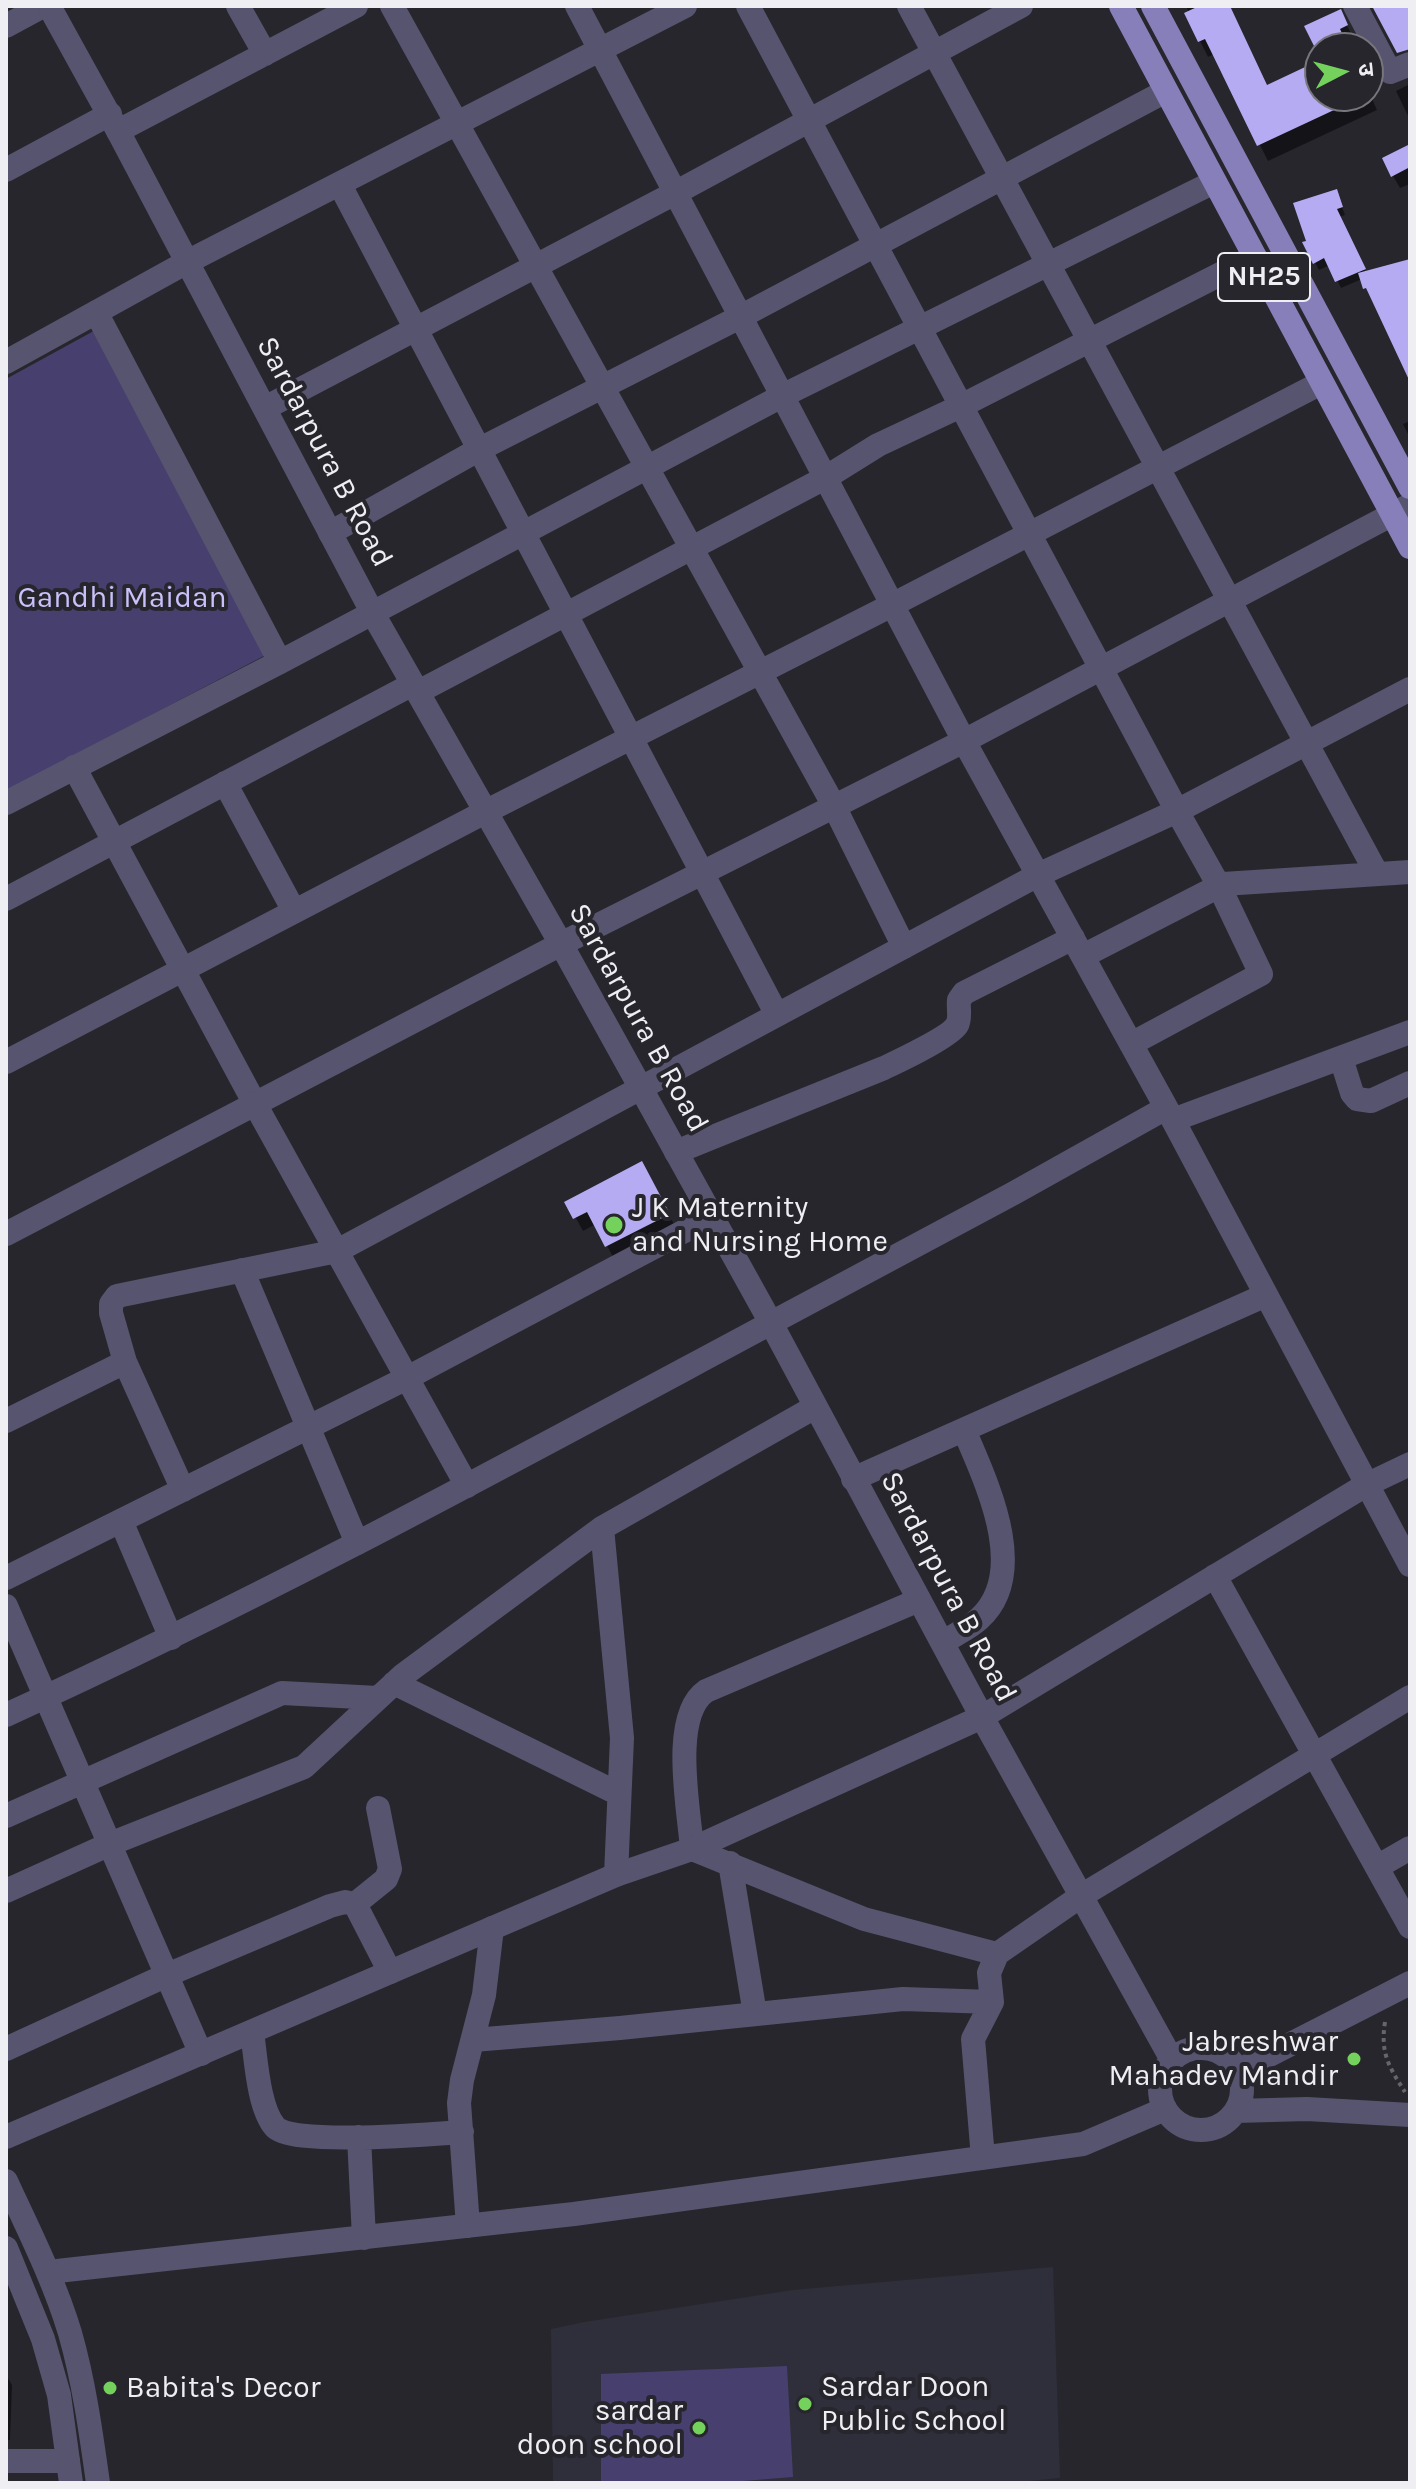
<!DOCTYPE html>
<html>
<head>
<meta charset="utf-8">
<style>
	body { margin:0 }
	#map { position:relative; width:1416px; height:2489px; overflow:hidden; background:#27262d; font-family:Karla,"Noto Sans Devanagari",sans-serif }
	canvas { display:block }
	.frame { position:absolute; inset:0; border:8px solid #eeeef3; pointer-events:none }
	.north { position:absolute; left:1304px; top:32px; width:80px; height:80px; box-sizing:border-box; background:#27262d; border:2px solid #77767c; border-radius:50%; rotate:84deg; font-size:22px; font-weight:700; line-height:32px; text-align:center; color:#eeeef3 }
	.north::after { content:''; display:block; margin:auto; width:28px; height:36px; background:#74d25c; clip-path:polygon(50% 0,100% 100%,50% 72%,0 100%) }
</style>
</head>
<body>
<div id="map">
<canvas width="1416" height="2489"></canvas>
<div class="frame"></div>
<div class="north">उ</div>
</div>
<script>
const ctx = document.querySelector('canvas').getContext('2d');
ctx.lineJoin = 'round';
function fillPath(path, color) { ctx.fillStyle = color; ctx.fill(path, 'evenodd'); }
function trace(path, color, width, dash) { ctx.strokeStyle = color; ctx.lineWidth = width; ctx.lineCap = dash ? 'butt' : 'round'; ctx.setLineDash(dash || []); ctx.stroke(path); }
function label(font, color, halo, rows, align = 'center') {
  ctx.font = font + ' Karla,sans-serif'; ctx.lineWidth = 8; ctx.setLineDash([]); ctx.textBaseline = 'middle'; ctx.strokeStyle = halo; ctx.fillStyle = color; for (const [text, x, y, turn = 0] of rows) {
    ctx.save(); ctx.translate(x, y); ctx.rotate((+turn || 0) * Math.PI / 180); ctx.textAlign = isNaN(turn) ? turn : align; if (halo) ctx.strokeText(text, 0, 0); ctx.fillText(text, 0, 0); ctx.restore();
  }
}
const built = new Path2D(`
	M1053,2267l7,211 -52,5h-455l-2,-154 33,-7 209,-32z`);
const green = new Path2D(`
	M112,321l167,327 -273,143v-412z
	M787,2366l6,111 -75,6h-117v-109z`);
const shadow = new Path2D(`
	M1186,6h43l38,81 53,-25v34h48v-6l9,20 -109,51 -54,-107 -6,3 -8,-16z
	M1340,12l15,29 -8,4 2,3h-29v6l-13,-27z
	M1410,84v36l-14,-29z
	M1410,146v38l-10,4 -7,-12z
	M1336,191l9,24 -6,2 27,56 44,-12v116l-48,-98 -21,9 -11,-23 -11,5 -14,-27z
	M1410,421v17l-7,-14z
	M649,1176l27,52 -62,31 -18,-35 -13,7 -16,-29z
	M6,2375l6,10 -2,55h-4z`);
const building = new Path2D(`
	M1199,6h31l37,79 53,-25v36h44l-107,50 -52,-107 -7,3 -14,-29z
	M1372,6h38v43l-13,4z
	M1341,9l7,16 -8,4 9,19h-34l-11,-22z
	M1410,144v23l-19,10 -9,-19z
	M1337,189l6,18 -6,2 29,60 -31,13 -11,-24 -11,6 -11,-22 4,-1 -13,-38z
	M1410,259v123l-44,-94 -3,1 -5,-16z
	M642,1161l28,53 -65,33 -18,-35 -14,7 -9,-17z`);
const path = new Path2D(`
	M1385,2022c-5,31 4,45 20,70`);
const minor = new Path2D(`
	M238,6l27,48
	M392,6l442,800 70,141
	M577,6l387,735 209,379 237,445
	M909,6l468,868
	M1355,6l35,66 20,-8
	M6,26l37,-20
	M118,131l238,-125
	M6,170l104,-56
	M340,185l437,830
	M96,312l184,350
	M6,362l181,-100 498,-256
	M265,408l410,-215 346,-187
	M330,533l148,-83 262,-133 426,-226
	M418,692l407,-214 53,-33 83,-39 293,-149
	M74,767l181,337 212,382
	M225,783l69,128
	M6,803l274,-141 502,-266 432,-214
	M6,899l407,-215
	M1083,956l140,-72 187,-12
	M1131,1044l130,-70 -42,-88 -42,-75 233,-122
	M1341,1058l11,35 5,6 14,2 39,-18
	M6,1062l479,-250 407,-207 429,-222
	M1173,1120l237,-88
	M676,1152l208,-84c15,-7 66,-31 73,-43 4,-7 1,-17 2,-25l5,-7 109,-55
	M242,1270l115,273
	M771,1323l243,-130 152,-85
	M6,1421l119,-59
	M853,1479l413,-184
	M183,1490l-58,-128 -14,-49v-9l6,-8 220,-45 701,-376 139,-64 -429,-805
	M121,1521l50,117
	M602,1528l20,210 -6,137
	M1215,1576l195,351
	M6,1578l401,-200 304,-161
	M919,1600l-213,91c-36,25 -17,118 -14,158l172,70 133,35 84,-58 329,-199
	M6,1606l195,448
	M943,1643c11,-8 26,-15 36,-24 52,-47 6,-139 -15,-189
	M394,1683l225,111
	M6,1816l276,-123 96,5
	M730,1863l25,151
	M1377,1867l33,-19
	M6,1891l104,-47 194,-77 98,-91 200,-148 213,-121
	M355,1904l31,-25 4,-10 -12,-61
	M252,2032c4,26 6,75 23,95 16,19 157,7 187,5
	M473,2040l147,-12 283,-29 89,3 -3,-29 8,-19
	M6,2049l161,-74 163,-69 15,-4 10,2 35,68
	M1238,2071l172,-88
	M359,2137l5,101
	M983,2158l-10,-119 19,-37
	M468,2226l-9,-123 3,-23 22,-85 8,-67
	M48,2272l526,-58 509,-70 82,-35
	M6,2461h62`);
const tertiary = new Path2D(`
	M49,6l69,125 254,481 189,332 210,379 211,394 190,343
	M6,1234l555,-290 403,-203 446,-236
	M6,1715c261,-119 513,-257 765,-392
	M1160 2089a41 41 0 1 1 82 0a41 41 0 1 1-82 0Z
	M1236,2111l71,-2 103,6
	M6,2137l610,-262 76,-26 290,-132 384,-232 44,-21
	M6,2181c23,50 48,99 64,152 14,49 21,100 28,150
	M6,2248l37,91 16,56 12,88`);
const primary = new Path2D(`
	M1121,6l289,541
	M1153,6l257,481`);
const markers = [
	[614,1225,10,"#74d25c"],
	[1354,2059,8,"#74d25c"],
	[110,2388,8,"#74d25c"],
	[805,2404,8,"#74d25c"],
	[699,2428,8,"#74d25c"]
];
const shields = [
	[1264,277,92]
];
const shieldNames = [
	["NH25",1264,277]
];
const streetNames = [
	["Sardarpura B Road",324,452,62],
	["Sardarpura B Road",638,1018,61],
	["Sardarpura B Road",948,1587,62]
];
const parkNames = [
	["Gandhi Maidan",122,598]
];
const poiNames = [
	["J K Maternity",632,1208],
	["and Nursing Home",632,1242],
	["Jabreshwar",1338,2042,"right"],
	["Mahadev Mandir",1338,2076,"right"],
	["Sardar Doon",821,2387],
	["Public School",821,2421],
	["Babita's Decor",126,2388],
	["sardar",683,2411,"right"],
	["doon school",683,2445,"right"]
];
fillPath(built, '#2f2e3b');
fillPath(green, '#47406e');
fillPath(shadow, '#0007');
fillPath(building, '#b4abf3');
trace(path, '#65656b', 4, [4, 4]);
trace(minor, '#575470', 24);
trace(tertiary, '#575470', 24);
trace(primary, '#877fb9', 24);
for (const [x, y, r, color] of markers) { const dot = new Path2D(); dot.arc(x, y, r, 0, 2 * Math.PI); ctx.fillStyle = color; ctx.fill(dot); trace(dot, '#27262d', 3); }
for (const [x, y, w] of shields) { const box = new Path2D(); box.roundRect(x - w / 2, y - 24, w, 48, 6); ctx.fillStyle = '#27262d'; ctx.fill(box); trace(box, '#eeeef3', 2); }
label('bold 28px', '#eeeef3', null, shieldNames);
label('30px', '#eeeef3', '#27262d', streetNames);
label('30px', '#c8c1fa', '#27262d', parkNames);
label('30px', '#eeeef3', '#27262d', poiNames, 'left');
</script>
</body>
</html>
